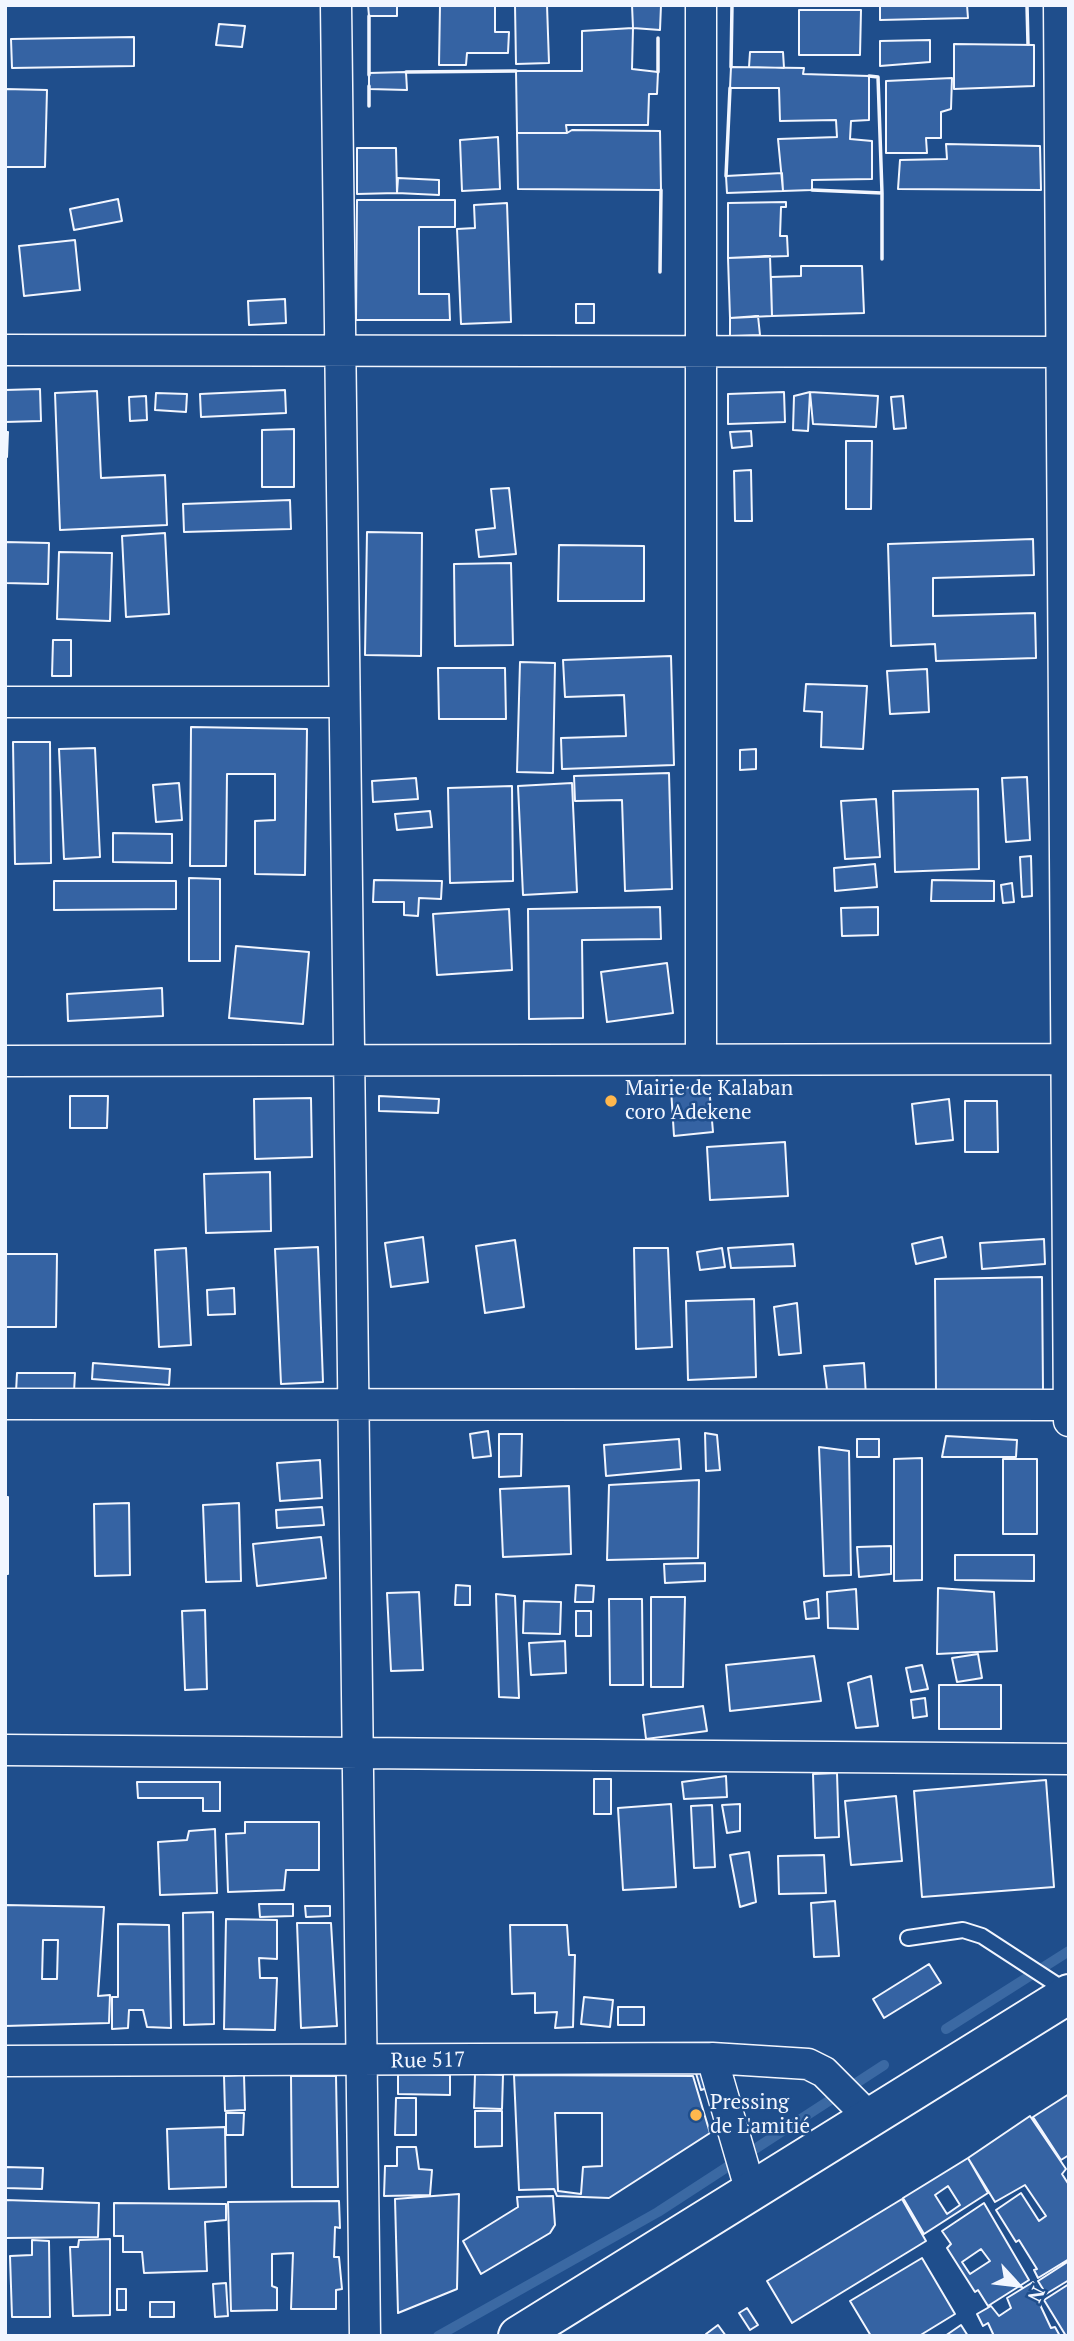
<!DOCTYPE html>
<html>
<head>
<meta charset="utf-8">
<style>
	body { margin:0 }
	#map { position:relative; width:1074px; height:2341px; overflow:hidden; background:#1f4e8c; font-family:"PT Serif",serif }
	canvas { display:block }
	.frame { position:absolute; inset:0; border:7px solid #f2f6ff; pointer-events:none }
	.north { position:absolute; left:983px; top:2250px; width:70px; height:70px; -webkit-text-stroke:5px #1f4e8c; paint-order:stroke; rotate:117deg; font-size:19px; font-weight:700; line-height:28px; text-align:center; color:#f2f6ff }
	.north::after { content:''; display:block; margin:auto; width:24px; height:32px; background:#f2f6ff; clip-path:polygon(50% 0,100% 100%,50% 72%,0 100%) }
</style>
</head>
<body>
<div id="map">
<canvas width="1074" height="2341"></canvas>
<div class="frame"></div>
<div class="north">N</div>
</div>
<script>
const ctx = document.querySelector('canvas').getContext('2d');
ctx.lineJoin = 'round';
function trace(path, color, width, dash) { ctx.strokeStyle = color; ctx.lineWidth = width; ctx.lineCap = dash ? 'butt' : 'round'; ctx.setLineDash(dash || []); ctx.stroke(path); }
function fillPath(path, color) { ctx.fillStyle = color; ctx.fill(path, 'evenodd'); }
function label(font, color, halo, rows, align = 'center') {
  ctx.font = font + ' "PT Serif",serif'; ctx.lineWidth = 5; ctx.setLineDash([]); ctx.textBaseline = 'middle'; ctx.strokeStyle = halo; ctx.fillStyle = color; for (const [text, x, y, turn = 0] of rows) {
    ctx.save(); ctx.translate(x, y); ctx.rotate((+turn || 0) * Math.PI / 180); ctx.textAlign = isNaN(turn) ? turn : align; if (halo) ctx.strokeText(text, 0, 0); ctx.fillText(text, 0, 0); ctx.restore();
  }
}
const stream = new Path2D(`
	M946,2029l123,-78
	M438,2336l220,-124 226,-147`);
const building = new Path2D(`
	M368,5h29v11h-28z
	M440,5h55v27h14l-1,21h-41l-1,12h-27z
	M515,5h32l2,58 -33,1z
	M632,5h29l-1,25 -27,-2z
	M880,5h87l1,13 -88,2z
	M799,10h62l-1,45h-61z
	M219,24l26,2 -3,21 -26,-2z
	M633,28l-1,41 26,3 -1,22h-8l-1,31h-82l1,8h-50l-1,-62h66v-40z
	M134,37v29l-122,2 -1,-29z
	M930,40v22l-50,4v-25z
	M954,44l80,1v41l-80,3z
	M750,52h33l1,16 -35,-1z
	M731,67l73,1 -1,6 66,2v44l-18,1 -1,18 22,2v38l-60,1v10l-29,1 -5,-52 59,-2 -1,-17 -56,1 -1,-33h-49z
	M406,72l1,18 -38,-1v-16z
	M952,78l-1,31 -10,3v26h-15l1,15h-41v-72z
	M5,89l42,1 -2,77h-40z
	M572,130l88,1 1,59 -143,-1 -1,-56h50z
	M498,137l2,52 -38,2 -2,-51z
	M946,144l94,2 1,44 -143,-1 2,-29 47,-1z
	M357,148h39l1,45 -40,1z
	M782,173l1,18 -56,2 -1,-17z
	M398,178l41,2v15l-42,-2z
	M118,199l4,22 -48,9 -4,-21z
	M357,200h98v27h-36v67h30l1,26h-94z
	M786,202v5h-5l-1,29h7l1,20 -60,2v-55z
	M507,203l4,119 -50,2 -4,-95 18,-1 -1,-23z
	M75,240l5,50 -56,6 -5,-50z
	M770,256l2,60 -42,2 -2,-60z
	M801,266h61l2,47 -92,3 -1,-39 30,-1z
	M285,299l1,24 -37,2 -1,-24z
	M576,304h18v19h-18z
	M758,316l2,19 -30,1v-18z
	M40,389l1,32 -36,1v-32z
	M285,390l1,23 -85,4 -1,-23z
	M97,391l4,87 64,-3 2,50 -107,5 -5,-137z
	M784,392l1,30 -57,2v-30z
	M810,392l-2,39 -15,-1 1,-34z
	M810,392l68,4 -2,31 -63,-3z
	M156,393l31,1 -1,18 -31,-2z
	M146,396l1,24 -17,1 -1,-24z
	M903,396l3,32 -12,1 -3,-32z
	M294,429v58h-32v-57z
	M751,431l1,15 -20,2 -2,-16z
	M5,432h3l-1,25h-2z
	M846,441h26l-1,68h-25z
	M751,470l1,51h-17l-1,-50z
	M509,488l7,66 -37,3 -3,-27 19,-2 -4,-39z
	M290,500l1,29 -107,3 -1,-28z
	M367,532l55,1 -1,123 -56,-1z
	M165,533l4,81 -43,3 -4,-81z
	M1033,539l1,36 -101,3v38l102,-3 1,45 -100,3 -1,-17 -44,2 -3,-102z
	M5,542l44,1 -1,41 -43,-1z
	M559,545l85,1v55h-86z
	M59,552l53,1 -2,68 -53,-2z
	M511,563l2,82 -58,1 -1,-82z
	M53,640h18v36h-19z
	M671,656l3,109 -112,4 -1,-31 65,-2 -2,-41 -59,2 -2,-37z
	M520,662l35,1 -2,110 -36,-1z
	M438,668h67l1,51h-67z
	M927,669l2,43 -39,2 -3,-43z
	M806,684l61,2 -4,63 -42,-2 1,-35 -18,-1z
	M191,727l116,2 -2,146 -50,-1v-53l20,-1v-46h-48l-1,92h-36z
	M13,742h37l1,121 -36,1z
	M95,748l5,109 -36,2 -5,-110z
	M756,749v20l-16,1v-20z
	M669,773l3,116 -47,2 -3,-91 -47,1 -1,-25z
	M1027,777l3,63 -24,2 -4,-64z
	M416,778l2,21 -45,3 -1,-21z
	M179,783l3,37 -26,2 -3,-37z
	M572,783l5,109 -54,3 -5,-109z
	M512,786l1,95 -63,2 -2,-95z
	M978,789l1,80 -84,3 -2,-81z
	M876,799l4,58 -35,2 -4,-58z
	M430,811l2,16 -35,3 -2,-16z
	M113,833l59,1v29l-59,-1z
	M1031,856l1,40 -10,1 -2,-40z
	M875,864l2,23 -42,4 -1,-23z
	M189,878l31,1v82h-31z
	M374,880l68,1 -1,18 -22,-1 -1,18 -14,-1v-13h-31z
	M932,880l62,1v20h-63z
	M54,881h122v28l-122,1z
	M1012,883l2,19 -11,1 -2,-18z
	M660,907l1,32 -79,1 1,78 -54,1 -1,-110z
	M878,907v28l-36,1 -1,-28z
	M509,909l3,61 -75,5 -4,-61z
	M236,946l73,6 -6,72 -74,-6z
	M667,963l6,50 -66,9 -6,-50z
	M162,988l1,28 -95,5 -1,-27z
	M709,1086l4,46 -39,4 -3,-47z
	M70,1096h38l-1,32h-37z
	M379,1096l60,3 -1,14 -59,-2z
	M311,1098l1,59 -57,2 -1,-60z
	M949,1099l4,41 -37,4 -4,-40z
	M965,1101h32l1,51h-33z
	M785,1142l3,54 -78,4 -3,-53z
	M270,1172l1,59 -65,2 -2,-59z
	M423,1237l5,45 -37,5 -6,-44z
	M942,1237l4,20 -30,7 -4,-20z
	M1044,1239l1,25 -63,5 -2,-26z
	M515,1240l9,67 -39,6 -9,-67z
	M793,1244l2,22 -64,2 -3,-20z
	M318,1247l5,135 -42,2 -6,-135z
	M186,1248l5,97 -32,2 -4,-97z
	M634,1248h34l4,99 -36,2z
	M722,1248l3,19 -25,3 -3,-18z
	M5,1254h52l-1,73h-51z
	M1042,1277l1,114 -107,2 -1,-114z
	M234,1288l1,26 -27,1 -1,-25z
	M754,1299l2,78 -68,3 -2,-79z
	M797,1303l4,50 -22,2 -5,-48z
	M93,1363l77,6 -1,16 -77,-6z
	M864,1363l2,33 -38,2 -4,-32z
	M17,1373h58l-1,19h-58z
	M488,1431l3,25 -18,2 -3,-24z
	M705,1433l12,2 3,35 -14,1z
	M499,1434h23l-1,42 -22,1z
	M946,1436l71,4 -1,17h-74z
	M679,1439l2,30 -75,7 -2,-31z
	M857,1439h22v18h-22z
	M819,1447l30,4 2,124 -27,1z
	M922,1458v122l-28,1v-122z
	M1003,1459h34v75h-34z
	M320,1460l2,38 -42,3 -3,-38z
	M699,1480l-1,78 -91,2 2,-75z
	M569,1486l2,68 -68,3 -3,-68z
	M5,1497h3v77h-3z
	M129,1503l1,72 -35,1 -1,-72z
	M239,1503l2,78 -35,1 -3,-77z
	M322,1507l2,18 -47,3 -1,-18z
	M321,1537l5,41 -69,8 -4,-42z
	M891,1546v28l-32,3 -2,-30z
	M955,1555h79v26l-79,-1z
	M705,1563v18l-40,2 -1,-19z
	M456,1585l14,1v19h-15z
	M576,1585l18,1 -1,16h-18z
	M938,1588l56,4 3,59 -60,3z
	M856,1589l2,40 -30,-1 -1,-36z
	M419,1592l4,78 -32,1 -4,-78z
	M496,1594l19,2 4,102 -20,-1z
	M651,1597h34l-2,90h-32z
	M609,1599h33l1,86h-33z
	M818,1599l1,19 -13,1 -2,-17z
	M524,1601l37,1 -1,32 -37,-1z
	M205,1610l2,79 -22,1 -3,-79z
	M576,1611h15v25h-15z
	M565,1641l1,32 -35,2 -2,-32z
	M978,1654l4,24 -25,4 -5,-24z
	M814,1656l7,45 -91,10 -4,-46z
	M922,1665l6,24 -17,3 -5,-24z
	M871,1676l7,50 -22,2 -8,-45z
	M939,1685h62v44h-62z
	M925,1698l2,18 -14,2 -2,-18z
	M703,1706l4,25 -61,8 -3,-24z
	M837,1773l2,64 -24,1 -2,-64z
	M726,1776l1,21 -43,2 -2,-17z
	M594,1779h17v35h-17z
	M1046,1780l8,107 -132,10 -8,-106z
	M137,1782h83v29h-17v-13h-65z
	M896,1796l6,65 -51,4 -6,-64z
	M671,1804l5,83 -53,3 -5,-82z
	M740,1804v27l-13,2 -5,-28z
	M712,1805l3,62 -21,1 -3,-62z
	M245,1822h74v48h-33l-2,20 -56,2 -2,-58 19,-1z
	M215,1829l2,64 -57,2 -2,-53 29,-2 2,-9z
	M749,1852l7,50 -16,5 -10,-52z
	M824,1855l2,38 -47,1 -1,-38z
	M835,1901l4,55 -25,1 -3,-54z
	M259,1904h34v12l-33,1z
	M5,1905l99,2 -6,89 12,-1 -1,28 -104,3zM43,1940h15l-1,39h-15z
	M305,1906h25v10l-24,1z
	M213,1912l1,112 -30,1 -1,-112z
	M226,1919l51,1v39l-18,-1 1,20h17l-2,52 -51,-1z
	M297,1923h34l6,103 -36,2z
	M118,1924l51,1 2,103 -24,-1 -4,-17h-14l-1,18 -16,1v-32h6z
	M510,1925h57l2,30h6l-2,72 -18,1 2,-16 -22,1v-20l-23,1z
	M929,1964l12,19 -57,35 -11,-19z
	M584,1997l29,3 -3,27 -29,-3z
	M618,2007h26v18h-26z
	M709,2066l5,20 -13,4 -6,-20z
	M398,2074l52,1v20l-52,-1z
	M475,2074l28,1 -1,34 -28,-1z
	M244,2075l1,35 -20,1 -1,-35z
	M514,2075l179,1 17,57 -101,65 -52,-2 -3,-7 -35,1zM555,2113h47v53l-19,1 -2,27 -23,-3z
	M291,2076h45l2,111h-46z
	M1069,2094v61l-8,5 -28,-43z
	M396,2098h20v37h-21z
	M475,2111h27v35l-27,1z
	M226,2113h18l-1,22h-17z
	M1030,2116l36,53 -4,5 7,11v74l-31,19 -4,-8 3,-1 -18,-29 -3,2 -20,-32 25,-17 18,28 7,-5 -21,-31 -30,17 -27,-44z
	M225,2127l1,60 -57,2 -2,-60z
	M397,2147h19l3,22 13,1 -2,25 -46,1 1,-30h12z
	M968,2158l20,35 -64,41 -21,-36zM948,2186l12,19 -13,9 -12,-19z
	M5,2167l38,1 -1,21 -37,-1z
	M459,2194l-2,95 -59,24 -3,-114z
	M553,2196l2,29 -5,8 -69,41 -18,-33 55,-34 -1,-10z
	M902,2199l24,42 -134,82 -25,-42z
	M5,2200l94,3 -1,34 -93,1z
	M339,2201l1,27 -5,-1 -1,30h5l3,32 -6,1v19h-45l2,-56 -21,1v32l5,2v22l-46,1 -3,-109z
	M114,2203l112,1v16l-21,2 2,49 -63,2 -2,-21h-19v-16h-9z
	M984,2203l45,77 -41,26 -10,-16 -3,2 -28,-44 4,-4 -9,-13zM981,2249l9,12 -20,13 -8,-12z
	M110,2239v76l-37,1 -3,-69h8l1,-7z
	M32,2240l17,1 1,76h-38l-2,-61 22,-1z
	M922,2258l33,56 -36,22h-48l-21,-35z
	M1069,2261v19l-23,14 -8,-13z
	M1033,2282l6,10 -4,2 16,34 4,-1 5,9h-66l-6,-13 -5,3 -6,-12 14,-8 8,10 12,-8 -4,-10z
	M226,2283l2,33 -13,1 -2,-33z
	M1069,2284v52h-3l-22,-36z
	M117,2289h9v21h-9z
	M150,2302h24v15h-24z
	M747,2308l11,17 -8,5 -11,-17z
	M718,2325l8,11h-18l-2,-2z
	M961,2325l7,11h-23z`);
const lane = new Path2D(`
	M908,1938l55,-8 19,6 86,56`);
const street = new Path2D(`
	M336,5l29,2331
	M1059,5l10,1416
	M5,350l1064,2
	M5,702h339
	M701,1059v-1054
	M5,1061l1064,-2
	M5,1404l1064,1
	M5,1750l1064,9
	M712,2058l96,6 16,8 46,46
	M5,2061l707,-3 39,134`);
const primary = new Path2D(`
	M518,2336l551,-342`);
const wall = new Path2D(`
	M1027,5l1,39
	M369,16v59
	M658,38v34
	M731,67l1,-62
	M406,72l110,-1
	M369,86v20
	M726,176l4,-88
	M812,190l70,3 -4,-116 -9,-1
	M882,193v66
	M660,272l1,-82`);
const markers = [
	[611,1101,7,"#ffb74d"],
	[696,2115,7,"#ffb74d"]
];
const poiNames = [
	["Mairie de Kalaban",625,1089],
	["coro Adekene",625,1113],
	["Pressing",710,2103],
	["de L'amitié",710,2127]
];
const streetNames = [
	["Rue 517",428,2061,-1]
];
trace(stream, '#3b69a3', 10);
fillPath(building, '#3563a3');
trace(building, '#f2f6ff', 2);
trace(lane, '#f2f6ff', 18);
trace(street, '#f2f6ff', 33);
trace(primary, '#f2f6ff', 42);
trace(lane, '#1f4e8c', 14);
trace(street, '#1f4e8c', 30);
trace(primary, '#1f4e8c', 38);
trace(wall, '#f2f6ff', 3.5);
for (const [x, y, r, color] of markers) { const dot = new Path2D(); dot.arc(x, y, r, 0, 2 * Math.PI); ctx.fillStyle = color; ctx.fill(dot); trace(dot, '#1f4e8c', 2.5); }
label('21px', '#f2f6ff', '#1f4e8c', poiNames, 'left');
label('21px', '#f2f6ff', '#1f4e8c', streetNames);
</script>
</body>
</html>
